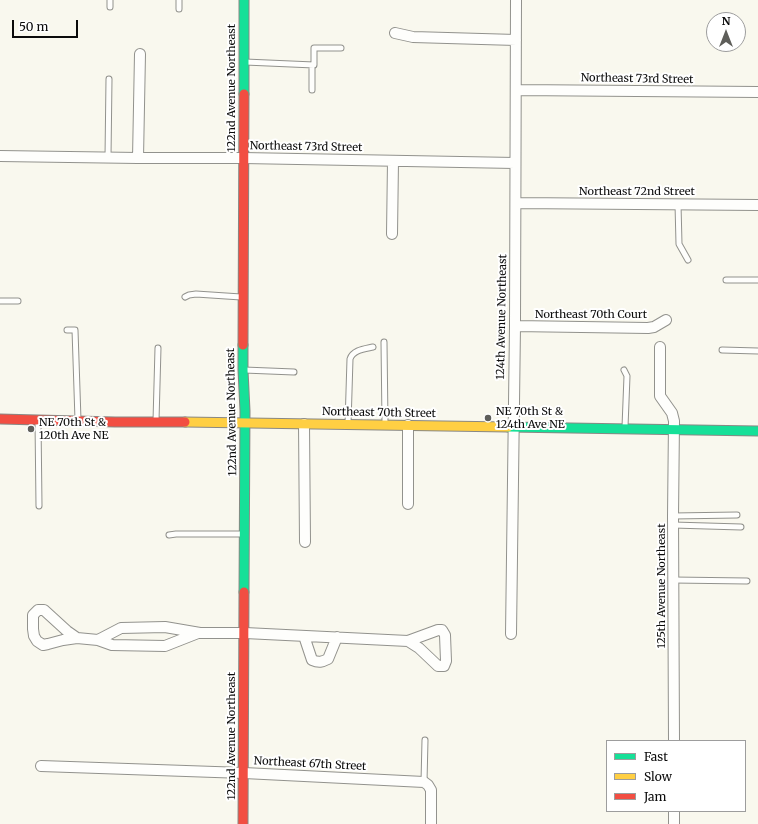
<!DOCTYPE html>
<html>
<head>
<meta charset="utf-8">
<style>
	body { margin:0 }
	#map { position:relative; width:758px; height:824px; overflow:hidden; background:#f9f8ee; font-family:Merriweather,serif }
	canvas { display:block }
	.legend { position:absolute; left:606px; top:740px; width:140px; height:72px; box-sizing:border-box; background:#fff; border:1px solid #9d9d9d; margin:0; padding:5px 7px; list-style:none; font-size:12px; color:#0b0b0b }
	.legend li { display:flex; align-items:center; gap:8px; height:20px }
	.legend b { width:20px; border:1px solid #9d9d9d }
	.north { position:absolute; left:706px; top:12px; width:40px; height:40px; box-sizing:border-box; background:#fff; border:1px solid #9d9d9d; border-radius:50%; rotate:0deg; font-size:11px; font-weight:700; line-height:16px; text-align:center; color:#0b0b0b }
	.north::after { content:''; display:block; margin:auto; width:14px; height:18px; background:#5e5e5a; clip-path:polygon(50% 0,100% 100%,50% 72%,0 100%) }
	.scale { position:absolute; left:12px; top:20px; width:66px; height:18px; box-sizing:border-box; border:2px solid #0b0b0b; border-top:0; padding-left:5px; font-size:12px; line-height:14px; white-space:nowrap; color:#0b0b0b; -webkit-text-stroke:3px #fff; paint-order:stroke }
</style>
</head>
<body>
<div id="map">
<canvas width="758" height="824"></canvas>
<ul class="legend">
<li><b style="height:5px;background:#16e098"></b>Fast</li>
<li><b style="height:5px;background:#ffcf43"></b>Slow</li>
<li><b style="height:5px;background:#f24e42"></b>Jam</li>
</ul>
<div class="north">N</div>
<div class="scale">50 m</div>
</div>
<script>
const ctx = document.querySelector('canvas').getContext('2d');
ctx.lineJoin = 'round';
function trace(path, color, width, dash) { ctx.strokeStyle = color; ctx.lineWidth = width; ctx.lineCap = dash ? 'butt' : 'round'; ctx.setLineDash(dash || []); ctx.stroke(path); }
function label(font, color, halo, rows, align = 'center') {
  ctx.font = font + ' Merriweather,serif'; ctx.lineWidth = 4; ctx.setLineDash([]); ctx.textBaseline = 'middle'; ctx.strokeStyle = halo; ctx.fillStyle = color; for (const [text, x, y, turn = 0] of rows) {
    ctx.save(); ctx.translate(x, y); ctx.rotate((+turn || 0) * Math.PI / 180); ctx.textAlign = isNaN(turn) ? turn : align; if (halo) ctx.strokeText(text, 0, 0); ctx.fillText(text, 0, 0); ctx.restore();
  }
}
const lane = new Path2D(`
	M110,0v7
	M179,9v-9
	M245,62l69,3v-17h27
	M312,90v-25
	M108,157l1,-78
	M678,204l1,40 9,16
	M726,280h32
	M185,297l4,-2 7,-1 45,3
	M0,301h18
	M67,330h8l3,90
	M384,342l1,81
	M722,350l36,1
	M244,370l50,2
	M624,370l3,6 -2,51
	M38,421l1,85
	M156,421l2,-73
	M348,424l2,-65c3,-9 14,-10 23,-12
	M673,516l64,-1
	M673,525l68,2
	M169,535l7,-1h67
	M673,580l74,1
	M424,782l1,-42`);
const street = new Path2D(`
	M395,33l18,4 103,3
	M516,90l242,2
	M0,156l138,2h105l272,5
	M138,158l2,-104
	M516,203l242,2
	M392,234l1,-73
	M515,326l133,2 6,-1 12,-7
	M660,347v49l12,17 2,8 -1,95 1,225
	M304,424l1,118
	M408,425v79
	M511,634l4,-308 1,-326
	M304,636l8,24c7,3 10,2 16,-1l9,-22
	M77,638l-10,-7 -23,-21h-6l-5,5v14l1,7 3,5 6,4 5,-1 15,-4 14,-2 21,2 14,5 53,1 33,-13
	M98,640l23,-12 44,-1 35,6h45l163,8 30,-11h4l3,5 1,26 -2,5h-6l-19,-18 -11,-7
	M41,766l203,7 180,9 4,3 3,5v34
	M674,811v13`);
const fast = new Path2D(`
	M244,94v-94
	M243,345v25l2,41 -1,181
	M508,427l250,4`);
const slow = new Path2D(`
	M185,422l323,5`);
const jam = new Path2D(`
	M243,345l1,-251
	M0,419l115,3h70
	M243,824l1,-232`);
const markers = [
	[488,418,4,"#5e5e5a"],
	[31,429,4,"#5e5e5a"]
];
const streetNames = [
	["Northeast 73rd Street",637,79,1],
	["122nd Avenue Northeast",232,88,-90],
	["Northeast 73rd Street",306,147,1],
	["Northeast 72nd Street",637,192],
	["Northeast 70th Court",591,315],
	["124th Avenue Northeast",502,317,-89],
	["122nd Avenue Northeast",232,412,-91],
	["Northeast 70th Street",379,413,1],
	["125th Avenue Northeast",662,586,-90],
	["122nd Avenue Northeast",232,736,-90],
	["Northeast 67th Street",310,764,3]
];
const poiNames = [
	["NE 70th St &",496,412],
	["124th Ave NE",496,425],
	["NE 70th St &",39,423],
	["120th Ave NE",39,436]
];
trace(lane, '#92928d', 7);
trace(street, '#92928d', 12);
trace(fast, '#898884', 11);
trace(slow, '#898884', 11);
trace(jam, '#898884', 11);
trace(lane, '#fefefc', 5);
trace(street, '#fefefc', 10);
trace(fast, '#16e098', 9);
trace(slow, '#ffcf43', 9);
trace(jam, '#f24e42', 9);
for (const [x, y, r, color] of markers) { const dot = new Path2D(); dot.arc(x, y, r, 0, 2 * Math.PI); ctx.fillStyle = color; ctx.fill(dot); trace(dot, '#fff', 1.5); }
label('11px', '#0b0b0b', '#fff', streetNames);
label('11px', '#0b0b0b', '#fff', poiNames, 'left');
</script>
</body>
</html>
